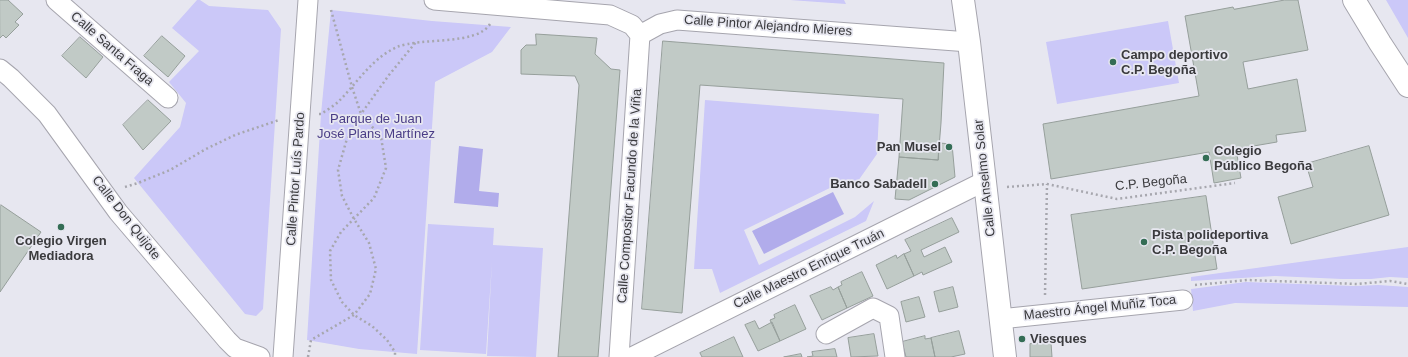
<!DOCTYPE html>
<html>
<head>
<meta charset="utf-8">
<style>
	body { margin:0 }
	canvas { display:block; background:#e7e7f0 }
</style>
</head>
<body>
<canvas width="1408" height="357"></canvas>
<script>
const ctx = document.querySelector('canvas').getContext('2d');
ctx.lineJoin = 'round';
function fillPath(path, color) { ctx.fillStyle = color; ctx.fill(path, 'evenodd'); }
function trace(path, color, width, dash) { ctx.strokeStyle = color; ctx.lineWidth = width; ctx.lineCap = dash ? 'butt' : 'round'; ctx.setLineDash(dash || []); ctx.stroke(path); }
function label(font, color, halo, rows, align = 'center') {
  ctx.font = font + ' Helvetica,sans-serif'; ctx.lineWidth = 3.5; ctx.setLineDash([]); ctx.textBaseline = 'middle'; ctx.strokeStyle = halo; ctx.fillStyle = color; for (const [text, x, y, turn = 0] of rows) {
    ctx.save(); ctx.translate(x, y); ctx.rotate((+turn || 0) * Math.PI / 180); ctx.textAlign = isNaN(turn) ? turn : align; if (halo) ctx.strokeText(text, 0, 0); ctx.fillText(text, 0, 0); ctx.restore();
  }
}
const green = new Path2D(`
	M197,0h3l9,6 59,4 13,19 -18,280 -7,7 -11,-2 -111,-136 46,-51 6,-24 -17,-21 30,-31 -27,-23z
	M790,0h54l2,4z
	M1386,0h22v38z
	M331,10l101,11 79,6 -19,25 -57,30 -18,272 -58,-5 -52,-9 14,-226z
	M1168,21l11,62 -122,21 -11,-62z
	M705,100l174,14 -2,40 -19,27 -18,2 -96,47 15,35 96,-48 19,-16 -8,20 -146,72 -8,-24h-18z
	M428,224l66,4 -1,17 50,3 -7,109 -49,-1 5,-95 -6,93 -66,-4z
	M1408,247v31l-18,-1 -19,2h-29l-67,-3 -84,5v-4z
	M1246,282l108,4 24,-1 30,2v20l-173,-4 -42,8 -2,-22z`);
const water = new Path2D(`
	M459,146l24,3 -4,42 20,2 -1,14 -44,-4z
	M833,192l11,22 -80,40 -12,-23z`);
const building = new Path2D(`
	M0,0h8l15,14 -8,8 4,3 -13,13 -3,-3 -3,3z
	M1285,0h13l10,50 -65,12 5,27 49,-10 9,52 -30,4 1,7 -41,7 5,29 -27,5 -5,-31 -158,27 -8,-55 156,-28 -14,-80 48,-9 1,2z
	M536,34l61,4 -2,16 16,15 9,1 -22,287h-40l21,-272 -4,-9 -54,-2v-24l5,-5h10z
	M162,36l23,20 -17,21 -24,-21z
	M80,37l23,20 -17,21 -24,-22z
	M663,41l281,22 -3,60 -3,37 -39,-3 4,-58 -203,-14 -18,228 -40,-4z
	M148,100l23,21 -28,29 -20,-25z
	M939,143l13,1 3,33 -46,23 -14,-1 4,-42 39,3z
	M1369,146l20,69 -98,29 -13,-47 35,-10 -7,-23z
	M1206,196l11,73 -135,20 -11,-74z
	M1,205l40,27 -41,60v-86z
	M952,218l7,14 -38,18 3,7 21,-10 7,15 -29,13 -1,-3 -8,4 -10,-22 7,-3 -6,-11z
	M904,254l10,22 -27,13 -11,-24 20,-10 1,3z
	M862,272l11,24 -26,12 -9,-21 4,-2 -1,-3z
	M831,287l2,3 5,-3 9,21 -25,12 -12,-24z
	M953,287l5,20 -19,5 -5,-20z
	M919,297l6,20 -19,5 -5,-20z
	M795,305l11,24 -26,12 -10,-21 5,-2 -1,-3z
	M755,321l4,8 13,-7 8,19 -22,10 -13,-26z
	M959,331l6,23 -14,3h-16l-4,-19z
	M874,334l4,22 -27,1 -3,-19z
	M925,336v3l6,-1 4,19h-29l-4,-15z
	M734,337l9,20h-41l-2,-4z
	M1051,343l1,14h-22v-13z
	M835,349l2,8h-30l6,-1 -1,-4z
	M801,354l1,3h-18z`);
const path = new Path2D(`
	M331,10l21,77 9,27 20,23 5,31 -12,30 -33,34 -11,19 1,29 11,22 12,13 18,11 15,14 8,12v5
	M319,114h2c6,-4 13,-8 18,-13 19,-19 32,-42 58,-54 24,-10 79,-1 93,-23
	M125,187l13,-4 32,-13 36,-21 29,-14 44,-15
	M1007,187l40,-3 70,15 118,-16
	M1195,285l53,-5 109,4 33,-3 18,3
	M1045,295l2,-111
	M308,357l3,-17 43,-25 16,-21 6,-25 -7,-26 -15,-24 -12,-23 -4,-26 8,-28 15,-28 28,-39 27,-33`);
const minor = new Path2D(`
	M56,0l112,98
	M434,0l176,15 22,10 8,10
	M640,35l20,-11 17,-4 292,22
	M0,69l11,9 36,36 71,98 109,128 8,8 25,9
	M1000,319l183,-19
	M826,334l47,-26 16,8 6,41
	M283,357l25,-357
	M619,357l21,-322
	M632,357l353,-176`);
const tertiary = new Path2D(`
	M1354,0l26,43 28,43`);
const secondary = new Path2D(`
	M963,0l6,42 36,315`);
const markers = [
	[1113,62,4,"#346d55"],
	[949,147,4,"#346d55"],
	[1206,158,4,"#346d55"],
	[935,184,4,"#346d55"],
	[61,227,4,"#346d55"],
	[1144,242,4,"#346d55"],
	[1022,339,4,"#346d55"]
];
const streetNames = [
	["Calle Pintor Alejandro Mieres",768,26,4],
	["Calle Santa Fraga",112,49,41],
	["Calle Anselmo Solar",985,178,-96],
	["Calle Pintor Luís Pardo",296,179,-86],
	["C.P. Begoña",1151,183,-6],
	["Calle Compositor Facundo de la Viña",630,196,-86],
	["Calle Don Quijote",126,218,52],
	["Calle Maestro Enrique Truán",809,269,-26],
	["Maestro Ángel Muñiz Toca",1100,308,-6]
];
const poiNames = [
	["Campo deportivo",1121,55],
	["C.P. Begoña",1121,70],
	["Pan Musel",941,147,"right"],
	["Colegio",1214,151],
	["Público Begoña",1214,166],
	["Banco Sabadell",927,184,"right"],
	["Pista polideportiva",1152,235],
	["C.P. Begoña",1152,250],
	["Colegio Virgen",61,241,"center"],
	["Mediadora",61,256,"center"],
	["Viesques",1030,339]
];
const parkNames = [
	["Parque de Juan",376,119],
	["José Plans Martínez",376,134]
];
fillPath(green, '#cbc8f8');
fillPath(water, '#b1aceb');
fillPath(building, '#c1cac6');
trace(building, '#969f9b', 1);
trace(minor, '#a6a5ae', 21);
trace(tertiary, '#a6a5ae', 24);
trace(secondary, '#a6a5ae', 24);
trace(path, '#a7a7ae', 2.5, [2, 3]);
trace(minor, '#fff', 19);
trace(tertiary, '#fff', 22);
trace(secondary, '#fff', 22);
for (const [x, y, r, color] of markers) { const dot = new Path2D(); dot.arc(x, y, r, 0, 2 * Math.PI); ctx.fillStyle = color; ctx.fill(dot); trace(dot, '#e7e7f0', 1.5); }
label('13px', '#3a3a3d', '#e7e7f0', streetNames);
label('bold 13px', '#3a3a3d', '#e7e7f0', poiNames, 'left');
label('13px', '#493c86', '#e7e7f0', parkNames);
</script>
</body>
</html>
